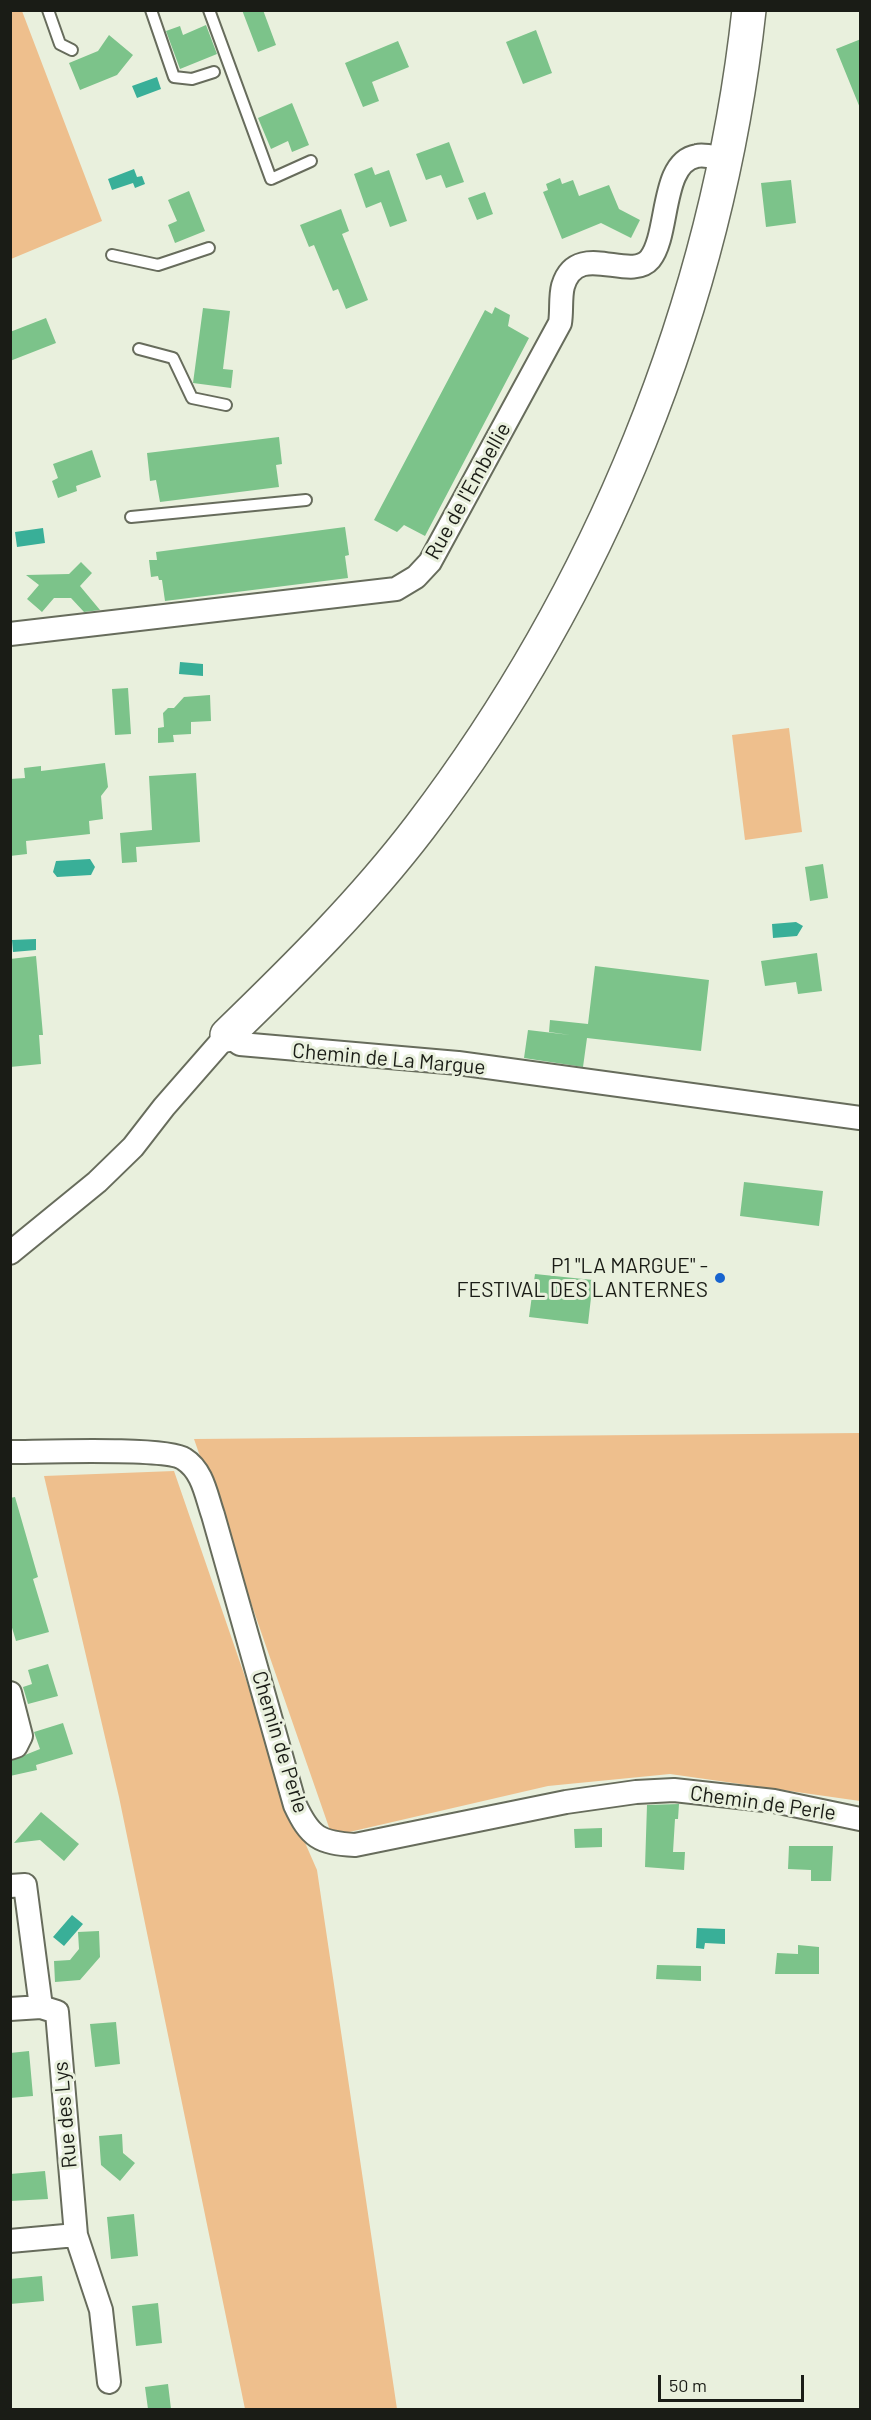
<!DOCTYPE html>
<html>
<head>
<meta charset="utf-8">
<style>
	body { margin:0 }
	#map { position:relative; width:871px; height:2420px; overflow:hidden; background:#e9f0dd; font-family:Barlow,sans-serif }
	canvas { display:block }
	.frame { position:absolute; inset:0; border:12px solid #1a1c16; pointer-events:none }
	.scale { position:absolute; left:658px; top:2375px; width:146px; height:27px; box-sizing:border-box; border:3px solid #1a1c16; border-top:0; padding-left:8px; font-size:18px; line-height:21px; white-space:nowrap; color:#1a1c16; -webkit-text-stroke:4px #e9f0dd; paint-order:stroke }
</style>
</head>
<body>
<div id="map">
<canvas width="871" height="2420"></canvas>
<div class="frame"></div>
<div class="scale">50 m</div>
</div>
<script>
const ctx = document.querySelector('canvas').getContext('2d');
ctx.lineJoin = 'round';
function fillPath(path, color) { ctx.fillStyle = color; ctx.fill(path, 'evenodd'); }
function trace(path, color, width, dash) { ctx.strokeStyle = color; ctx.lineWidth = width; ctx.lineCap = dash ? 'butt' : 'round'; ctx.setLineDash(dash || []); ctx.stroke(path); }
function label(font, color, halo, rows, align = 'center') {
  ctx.font = font + ' Barlow,sans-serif'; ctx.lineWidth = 6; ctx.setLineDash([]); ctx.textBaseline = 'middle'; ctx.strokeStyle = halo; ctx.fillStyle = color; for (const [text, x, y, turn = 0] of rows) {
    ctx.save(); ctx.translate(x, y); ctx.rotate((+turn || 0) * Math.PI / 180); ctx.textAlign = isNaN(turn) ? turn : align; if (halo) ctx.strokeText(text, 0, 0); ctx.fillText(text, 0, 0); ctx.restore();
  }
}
const green = new Path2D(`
	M22,11l80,210 -91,38 -1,-248z
	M789,728l13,104 -57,8 -13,-105z
	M860,1433v368l-190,-27 -122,12 -216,50 -138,-397z
	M174,1471l118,342 25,57 80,539h-152l-126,-612 -75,-321z`);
const water = new Path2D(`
	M157,77l4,12 -24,9 -5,-12z
	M134,169l3,8 5,-1 3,8 -10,4 -2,-5 -21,7 -4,-11z
	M43,528l2,15 -28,4 -2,-15z
	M180,662l23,2v12l-24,-2z
	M90,859l5,8 -4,8 -34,2 -4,-5 3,-11z
	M796,922l7,4 -6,10 -24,2 -1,-14z
	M36,939v11l-23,2 -1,-12z
	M72,1915l11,9 -19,22 -11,-9z
	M697,1928l28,1v15l-20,-1 -1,6 -8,-1z`);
const building = new Path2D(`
	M242,10h21l13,35 -18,7z
	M206,25l11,29 -37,15 -14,-38 14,-5 3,9z
	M536,30l16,43 -29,11 -17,-42z
	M109,35l24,20 -16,20 -37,15 -11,-27 29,-12z
	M861,39v69h-1l-24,-59z
	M398,41l11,26 -37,15 7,19 -16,6 -18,-44z
	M292,103l17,42 -17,7 -4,-11 -17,8 -13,-31z
	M449,142l15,40 -18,6 -5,-13 -15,5 -10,-26z
	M372,167l3,8 14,-5 18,51 -17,6 -9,-25 -15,6 -12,-34z
	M560,178l2,6 11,-4 6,16 30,-11 10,24 21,11 -9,18 -30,-15 -39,16 -19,-47 5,-2 -2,-6z
	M791,180l5,43 -30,4 -5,-44z
	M189,191l16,40 -30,12 -7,-18 9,-4 -9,-21z
	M485,192l8,22 -16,6 -9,-22z
	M341,209l8,22 -7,3 26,66 -22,9 -8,-20 -5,2 -19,-46 -5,2 -9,-22z
	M495,307l15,8 -2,11 21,12 -104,198 -21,-11 -7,7 -23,-12 111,-210 7,4z
	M203,308l27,3 -7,58 10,1 -2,18 -38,-5z
	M46,318l10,25 -46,18v-29z
	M279,437l3,27 -6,1 3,22 -119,15 -4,-22 -6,1 -3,-28z
	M92,450l9,27 -25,9 1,5 -19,7 -6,-17 6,-3 -5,-14z
	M345,527l4,28 -4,1 3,22 -183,23 -3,-21h-3l-1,-4 -7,1 -2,-17h8l-1,-8z
	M81,562l11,11 -12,13 20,24 -16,2 -13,-14h-17l-12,14 -15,-13 12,-14 -13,-10 43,-1z
	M128,688l3,46 -16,1 -3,-46z
	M210,695l1,26 -20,1v12l-18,1 1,7 -16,1v-15l6,-1 -1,-14 5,-5h6l10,-11z
	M105,763l3,24 -7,9 2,23 -14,2 1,13 -64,7 1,13 -17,2v-77l15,-1 -1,-10 17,-2v5z
	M196,773l4,69 -64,5 1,15 -15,1 -2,-30 32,-3 -3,-54z
	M823,864l5,34 -18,3 -5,-34z
	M817,953l5,38 -24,3 -2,-12 -31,4 -4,-25z
	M36,956l7,79h-4l2,29 -31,3v-108z
	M595,966l114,14 -8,71 -114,-13 -4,29 -59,-9 4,-28 42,5 -21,-3 1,-12 38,4z
	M744,1182l79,9 -4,35 -79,-10z
	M535,1274l58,6 -5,44 -59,-7z
	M15,1497l23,80 -5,2 16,53 -33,9 -6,-20v-123z
	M48,1664l10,32 -30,8 -5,-17 9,-3 -4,-14z
	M63,1723l10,31 -37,11 1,5 -27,6v-15l30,-12 -6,-17z
	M679,1804l-1,15h-3l-2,33h12l-1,18 -39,-3 2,-62z
	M41,1812l38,32 -15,17 -24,-21 -26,3z
	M602,1828v19l-27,1 -1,-19z
	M789,1846h44l-2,35h-20v-11l-23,-1z
	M99,1931l1,26 -20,23 -25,2 -1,-21 16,-1 9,-11 -1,-17z
	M798,1945l21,2v27h-44l2,-21 21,1z
	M657,1965l44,1v15l-45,-2z
	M116,2022l4,42 -25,3 -5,-43z
	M29,2051l4,45 -23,2v-45z
	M122,2134l1,19 12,10 -15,18 -19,-16 -2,-29z
	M45,2171l3,28 -38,2v-27z
	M134,2214l4,42 -27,3 -4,-42z
	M42,2276l2,25 -34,3v-25z
	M158,2303l4,40 -26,3 -4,-40z
	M168,2384l3,25h-23l-3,-22z`);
const service = new Path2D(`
	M48,10l12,34 12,6
	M151,10l23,67 18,2 22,-7
	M209,10l62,169 40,-18
	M112,255l46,10 51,-17
	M139,349l34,9 19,40 34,7
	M131,517l175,-17`);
const minor = new Path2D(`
	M10,634l386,-45 20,-12 14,-15 130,-239c2,-11 0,-26 3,-37 14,-47 67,-3 87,-27 20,-25 10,-97 47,-103 8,-2 19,2 27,3
	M10,1253l87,-71 36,-35 31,-40 63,-72 13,9 218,19 402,55
	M10,1452c29,0 157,-5 174,7 19,12 22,36 29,56l82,290c15,32 24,38 60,40l211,-43 70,-10 38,-2 100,11 86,18
	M10,1693l11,43 -5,10 -6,2
	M10,1886l15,-1 16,122
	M10,2009l31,-2 16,5 19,223 -66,6
	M76,2235l25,75 8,72`);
const primary = new Path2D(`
	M227,1035c68,-66 135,-132 193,-208 179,-235 297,-522 329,-817`);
const markers = [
	[720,1278,6,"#1864cf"]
];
const streetNames = [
	["Rue de l'Embellie",468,491,-61],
	["Chemin de La Margue",389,1059,5],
	["Chemin de Perle",280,1742,73],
	["Chemin de Perle",763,1803,8],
	["Rue des Lys",65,2115,-95]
];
const poiNames = [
	["P1 \"LA MARGUE\" -",708,1266],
	["FESTIVAL DES LANTERNES",708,1290]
];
fillPath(green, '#eebf8d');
fillPath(water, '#39af98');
fillPath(building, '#7cc38a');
trace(service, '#676c5c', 14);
trace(minor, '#676c5c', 26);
trace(primary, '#676c5c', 36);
trace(service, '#fff', 10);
trace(minor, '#fff', 22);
trace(primary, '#fff', 33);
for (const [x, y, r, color] of markers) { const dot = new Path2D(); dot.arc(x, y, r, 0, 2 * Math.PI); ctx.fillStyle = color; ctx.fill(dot); trace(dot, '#e9f0dd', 2); }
label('21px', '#1a1c16', '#e9f0dd', streetNames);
label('21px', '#1a1c16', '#e9f0dd', poiNames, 'right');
</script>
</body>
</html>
